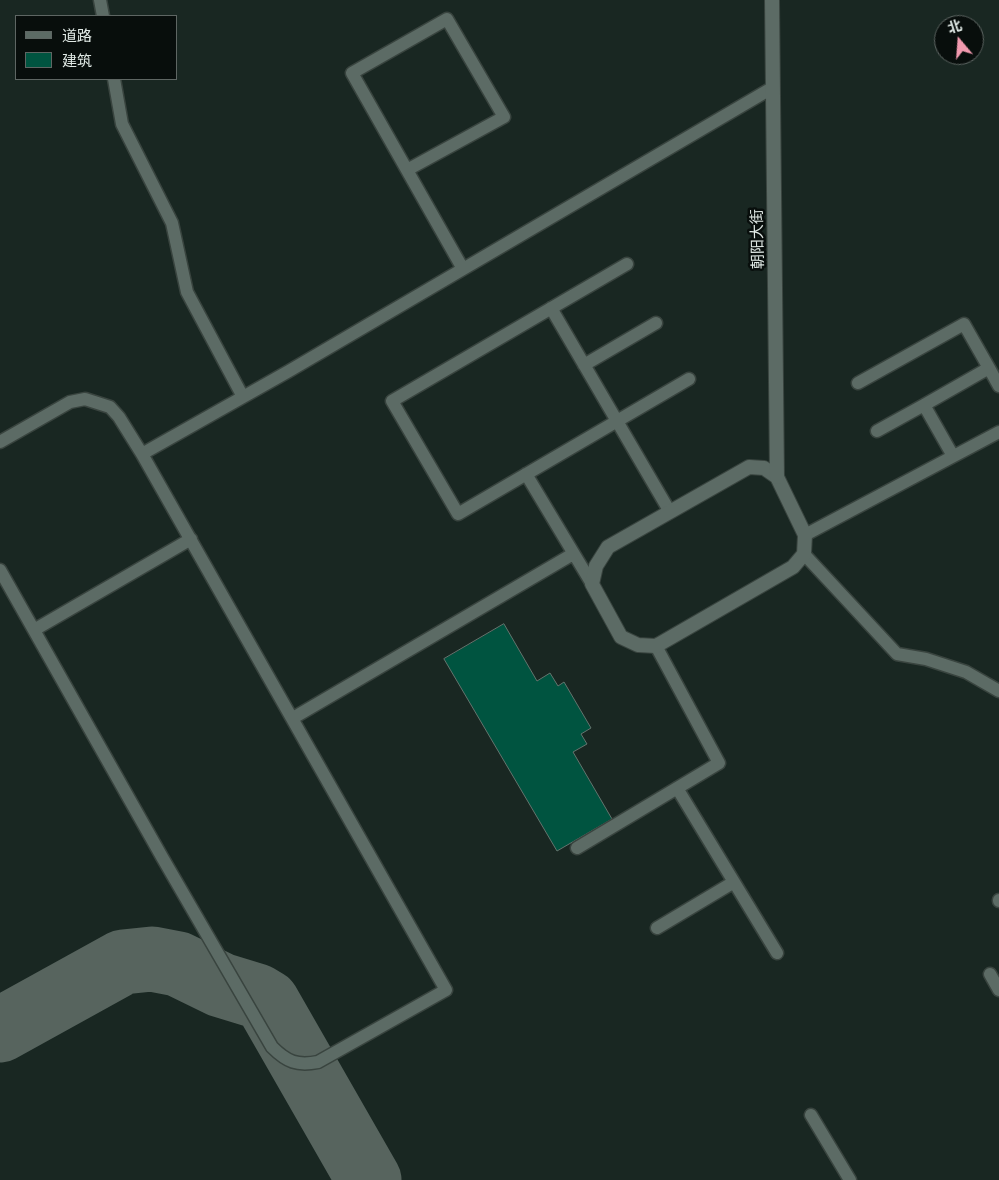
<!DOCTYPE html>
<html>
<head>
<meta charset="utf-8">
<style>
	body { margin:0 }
	#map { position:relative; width:999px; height:1180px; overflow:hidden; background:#192722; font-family:"Roboto Serif","Noto Sans SC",serif }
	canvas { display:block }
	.legend { position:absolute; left:15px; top:15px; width:162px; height:65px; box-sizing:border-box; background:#080e0c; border:1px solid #5e6663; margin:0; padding:6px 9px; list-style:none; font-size:15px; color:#e0e9e5 }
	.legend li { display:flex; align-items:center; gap:10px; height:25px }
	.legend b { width:25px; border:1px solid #5e6663 }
	.north { position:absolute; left:934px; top:15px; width:50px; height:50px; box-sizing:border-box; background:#080e0c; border:1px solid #5e6663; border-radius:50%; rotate:342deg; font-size:14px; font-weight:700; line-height:20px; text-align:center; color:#e0e9e5 }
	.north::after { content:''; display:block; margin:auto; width:18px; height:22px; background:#f29aaf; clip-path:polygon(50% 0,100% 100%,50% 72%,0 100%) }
</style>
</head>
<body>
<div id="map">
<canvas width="999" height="1180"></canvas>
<ul class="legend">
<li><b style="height:6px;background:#5c6b65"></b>道路</li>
<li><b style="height:14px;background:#005440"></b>建筑</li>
</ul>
<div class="north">北</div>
</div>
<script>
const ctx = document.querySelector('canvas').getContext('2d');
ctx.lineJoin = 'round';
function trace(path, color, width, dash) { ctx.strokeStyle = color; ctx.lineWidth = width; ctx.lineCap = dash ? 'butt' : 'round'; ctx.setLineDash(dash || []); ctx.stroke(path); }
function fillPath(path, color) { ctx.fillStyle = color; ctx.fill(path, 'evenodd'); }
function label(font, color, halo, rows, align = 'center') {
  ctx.font = font + ' "Roboto Serif","Noto Sans SC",serif'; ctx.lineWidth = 5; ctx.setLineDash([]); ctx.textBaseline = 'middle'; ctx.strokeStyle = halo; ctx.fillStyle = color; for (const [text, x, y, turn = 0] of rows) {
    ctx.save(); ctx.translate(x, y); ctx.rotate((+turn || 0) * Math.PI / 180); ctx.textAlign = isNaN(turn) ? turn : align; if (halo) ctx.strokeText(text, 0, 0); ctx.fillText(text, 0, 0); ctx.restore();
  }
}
const taxiway = new Path2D(`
	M0,1030l123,-68 29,-3 26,5 43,21 36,11 10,6 102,178`);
const building = new Path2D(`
	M504,624l33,57 13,-8 8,13 6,-4 27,46 -10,6 6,10 -14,8 39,67 -55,32 -113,-192z`);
const service = new Path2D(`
	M100,0l3,16
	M114,79l8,45 50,99 15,69 56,105
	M407,170l97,-53 -57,-98 -95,54 111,196
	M627,264l-235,137 66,113 231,-135
	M551,308l119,204
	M584,365l72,-42
	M858,383l106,-59 25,44
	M877,431l47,-26
	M0,442l70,-40 15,-3 25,8 9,10 23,37 304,536 -128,72c-21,4 -31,0 -46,-15l-110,-190 -162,-287
	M142,454l147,-83 483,-283
	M953,456l-29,-51 65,-37 10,18
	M526,474l66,110
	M805,535l194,-103
	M804,554l93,100 29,5 40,13 33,19
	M34,630l157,-91
	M293,718l280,-164
	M677,788l100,165
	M577,848l142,-85 -63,-117
	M999,901v-1
	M657,928l77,-46
	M990,974l9,16
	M811,1115l39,65`);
const minor = new Path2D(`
	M749,467l15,1 13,9 28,58 -1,19 -11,13 -137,79 -18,-1 -17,-8 -29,-53 4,-18 12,-19z`);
const tertiary = new Path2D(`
	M772,0l5,477`);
const streetNames = [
	["朝阳大街",758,239,-91]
];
trace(taxiway, '#57645e', 65);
fillPath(building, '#005440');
trace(building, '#64746e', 1);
trace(service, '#39443f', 15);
trace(minor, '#39443f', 16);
trace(tertiary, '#39443f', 16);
trace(service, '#5c6b65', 12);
trace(minor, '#5c6b65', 14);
trace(tertiary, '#5c6b65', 14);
label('15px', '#e0e9e5', '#080e0c', streetNames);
</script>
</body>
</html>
